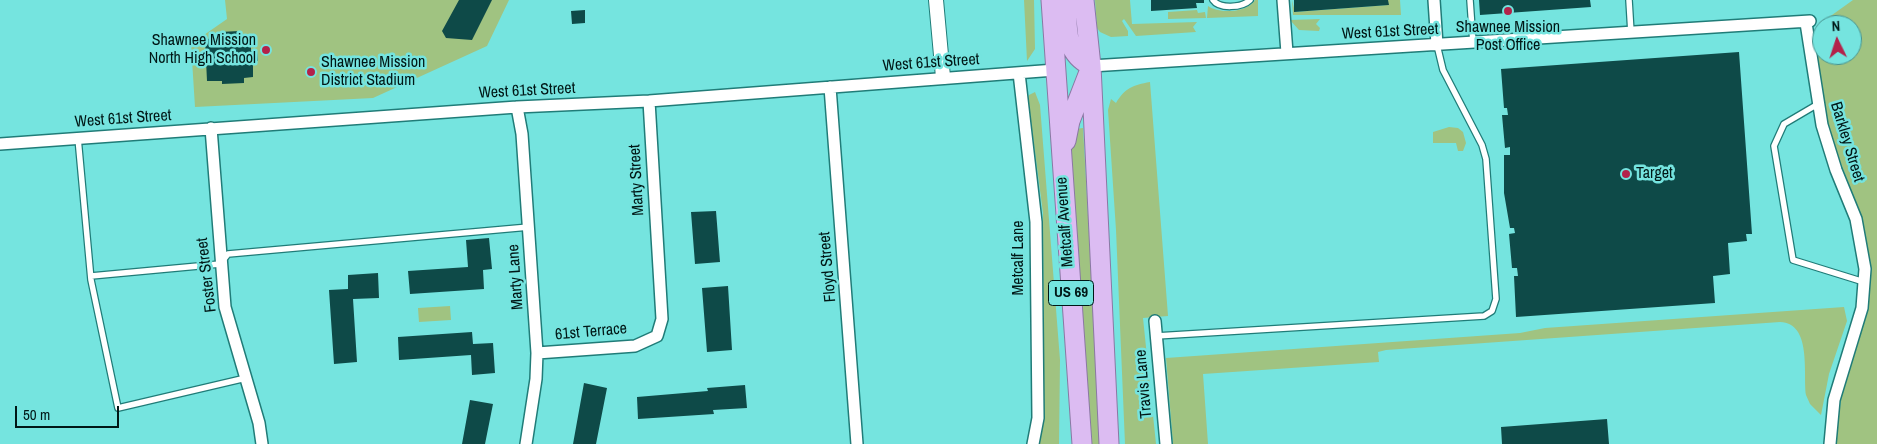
<!DOCTYPE html>
<html>
<head>
<meta charset="utf-8">
<style>
	body { margin:0 }
	#map { position:relative; width:1877px; height:444px; overflow:hidden; background:#75e4df; font-family:"Archivo Narrow",sans-serif }
	canvas { display:block }
	.north { position:absolute; left:1812px; top:15px; width:50px; height:50px; box-sizing:border-box; background:#75e4df; border:1px solid #46928f; border-radius:50%; rotate:356deg; font-size:14px; font-weight:700; line-height:20px; text-align:center; color:#001716 }
	.north::after { content:''; display:block; margin:auto; width:18px; height:22px; background:#b3224a; clip-path:polygon(50% 0,100% 100%,50% 72%,0 100%) }
	.scale { position:absolute; left:15px; top:406px; width:104px; height:22px; box-sizing:border-box; border:2px solid #001716; border-top:0; padding-left:6px; font-size:15px; line-height:18px; white-space:nowrap; color:#001716; -webkit-text-stroke:4px #75e4df; paint-order:stroke }
</style>
</head>
<body>
<div id="map">
<canvas width="1877" height="444"></canvas>
<div class="north">N</div>
<div class="scale">50 m</div>
</div>
<script>
const ctx = document.querySelector('canvas').getContext('2d');
ctx.lineJoin = 'round';
function fillPath(path, color) { ctx.fillStyle = color; ctx.fill(path, 'evenodd'); }
function trace(path, color, width, dash) { ctx.strokeStyle = color; ctx.lineWidth = width; ctx.lineCap = dash ? 'butt' : 'round'; ctx.setLineDash(dash || []); ctx.stroke(path); }
function label(font, color, halo, rows, align = 'center') {
  ctx.font = font + ' "Archivo Narrow",sans-serif'; ctx.lineWidth = 5; ctx.setLineDash([]); ctx.textBaseline = 'middle'; ctx.strokeStyle = halo; ctx.fillStyle = color; for (const [text, x, y, turn = 0] of rows) {
    ctx.save(); ctx.translate(x, y); ctx.rotate((+turn || 0) * Math.PI / 180); ctx.textAlign = isNaN(turn) ? turn : align; if (halo) ctx.strokeText(text, 0, 0); ctx.fillText(text, 0, 0); ctx.restore();
  }
}
const green = new Path2D(`
	M225,0h284l-22,46 -114,52 -178,9 -4,-63 36,-25z
	M1024,0h10l1,49 -8,12z
	M1095,0h35l2,24 65,-2 -4,5 3,5 -60,4 -12,-17 -2,2 6,10v5l-17,1 -11,-5 -3,-4z
	M1255,0h3v16l-51,2 1,-12c11,8 39,7 47,-6z
	M1292,0l3,12 93,-7v-5h12l1,15h-108z
	M1853,0h24v444h-42l7,-51 26,-89 2,-41 -9,-48 -31,-80 -9,-46 -5,-45 3,-14 6,-10zM1822,25h30v30h-30z
	M1197,10l1,3 7,-1 1,6 -38,1v-7z
	M1320,19l-4,5 4,4 -1,3 -20,-1 -9,-10z
	M1150,82l18,234 -25,2 13,126h-31l-9,-214 -8,-120 3,-11 5,4c9,-15 17,-18 34,-21z
	M1035,92l5,13 20,255 -1,84h-21l6,-37 -1,-194 -15,-115 1,-3z
	M1449,127l9,1 5,4 3,11 -3,8h-5l-2,-8h-23v-11z
	M1083,128l18,316h-9l-22,-281 5,-34z
	M450,306l1,14 -32,2 -1,-14z
	M1844,307l3,14 -18,53 -8,41 -11,-11 -4,-9c-3,-22 6,-72 -26,-73l-394,28 -8,2 1,10 -176,12 5,70h-35l-7,-86 354,-25 25,-5z`);
const building = new Path2D(`
	M459,0h33l-20,40 -26,-2 -4,-7z
	M1151,0h53v3h-8l1,5 -46,3z
	M1294,0h94l1,5 -95,7z
	M1479,0h111l1,7 -111,8z
	M585,10v13l-13,1 -1,-13z
	M239,31l1,8 11,-1v13h6l1,10h-5v16l-9,1v5l-22,1v-3h-15l-2,-42 15,-1v-6z
	M1739,52l13,182h-6l1,7 -19,2 2,31 -17,2 2,27 -199,14 -2,-41h4l-1,-8h-5l-3,-34 6,-1 -1,-5h-4l-6,-35v-38h6v-8l-5,1 -3,-33h6l-1,-7h-3l-3,-39z
	M716,211l4,51 -25,2 -4,-52z
	M489,238l3,31 -9,1 1,19 -74,5 -2,-23 60,-4 -2,-27z
	M378,273l1,25 -26,1 4,63 -23,2 -5,-74 19,-1v-14z
	M728,286l4,64 -25,2 -5,-64z
	M472,332l1,12 20,-1 2,30 -23,2 -1,-20 -72,5 -1,-23z
	M584,383l23,5 -11,56h-23z
	M745,385l2,23 -34,2 1,4 -76,5 -1,-22 71,-6 -1,-3z
	M470,400l23,4 -8,40h-23z
	M1607,419l2,25h-107l-1,-17z`);
const service = new Path2D(`
	M1213,0c6,9 29,8 37,0
	M1470,0l3,43
	M1629,0l2,33
	M1818,104l-34,20 -10,22 19,114 71,22
	M78,138l13,142 27,128 128,-30
	M91,276l129,-12 8,-10 301,-27
	M1156,336l328,-20 8,-5 4,-12 -10,-140 -4,-14 -39,-75 -6,-25`);
const minor = new Path2D(`
	M1283,0l4,53
	M1434,0l3,45
	M1806,23l16,102 14,45 20,49 9,50 -3,39 -28,92 -4,44
	M1091,66l719,-45
	M1019,73l17,149 2,196 -5,26
	M830,87l27,357
	M517,107l5,27 15,219 -1,26 -10,65
	M211,128l14,179 34,116 3,21
	M0,144l517,-37 132,-6 406,-31
	M1155,321l11,123
	M537,353l98,-7 22,-10 5,-17 -13,-218`);
const tertiary = new Path2D(`
	M936,0l7,77`);
const trunk = new Path2D(`
	M1051,0l31,444
	M1066,0c2,28 -3,52 25,66
	M1084,0l7,66 18,378
	M1066,141l4,-20 19,-49`);
const markers = [
	[1508,11,5,"#b3224a"],
	[266,50,5,"#b3224a"],
	[311,72,5,"#b3224a"],
	[1626,174,5,"#b3224a"]
];
const shields = [
	[1071,293,45]
];
const shieldNames = [
	["US 69",1071,293]
];
const poiNames = [
	["Shawnee Mission",1508,28,"center"],
	["Post Office",1508,46,"center"],
	["Shawnee Mission",256,41,"right"],
	["North High School",256,59,"right"],
	["Shawnee Mission",321,63],
	["District Stadium",321,81],
	["Target",1636,174]
];
const streetNames = [
	["West 61st Street",1390,32,-3],
	["West 61st Street",931,63,-4],
	["West 61st Street",527,91,-3],
	["West 61st Street",123,119,-4],
	["Barkley Street",1847,142,73],
	["Marty Street",637,180,-93],
	["Metcalf Avenue",1065,222,-94],
	["Metcalf Lane",1019,258,-90],
	["Floyd Street",828,267,-95],
	["Foster Street",207,275,-97],
	["Marty Lane",516,277,-94],
	["61st Terrace",591,332,-5],
	["Travis Lane",1144,384,-95]
];
fillPath(green, '#a0c381');
fillPath(building, '#0e4a48');
trace(service, '#207c78', 8);
trace(minor, '#207c78', 14);
trace(tertiary, '#207c78', 16);
trace(trunk, '#8a78a3', 21);
trace(service, '#fff', 5.5);
trace(minor, '#fff', 11);
trace(tertiary, '#fff', 14);
trace(trunk, '#dcbcf2', 19);
for (const [x, y, r, color] of markers) { const dot = new Path2D(); dot.arc(x, y, r, 0, 2 * Math.PI); ctx.fillStyle = color; ctx.fill(dot); trace(dot, '#75e4df', 2); }
for (const [x, y, w] of shields) { const box = new Path2D(); box.roundRect(x - w / 2, y - 12.5, w, 25, 4); ctx.fillStyle = '#75e4df'; ctx.fill(box); trace(box, '#001716', 1); }
label('bold 15px', '#001716', null, shieldNames);
label('16px', '#001716', '#75e4df', poiNames, 'left');
label('16px', '#001716', '#75e4df', streetNames);
</script>
</body>
</html>
